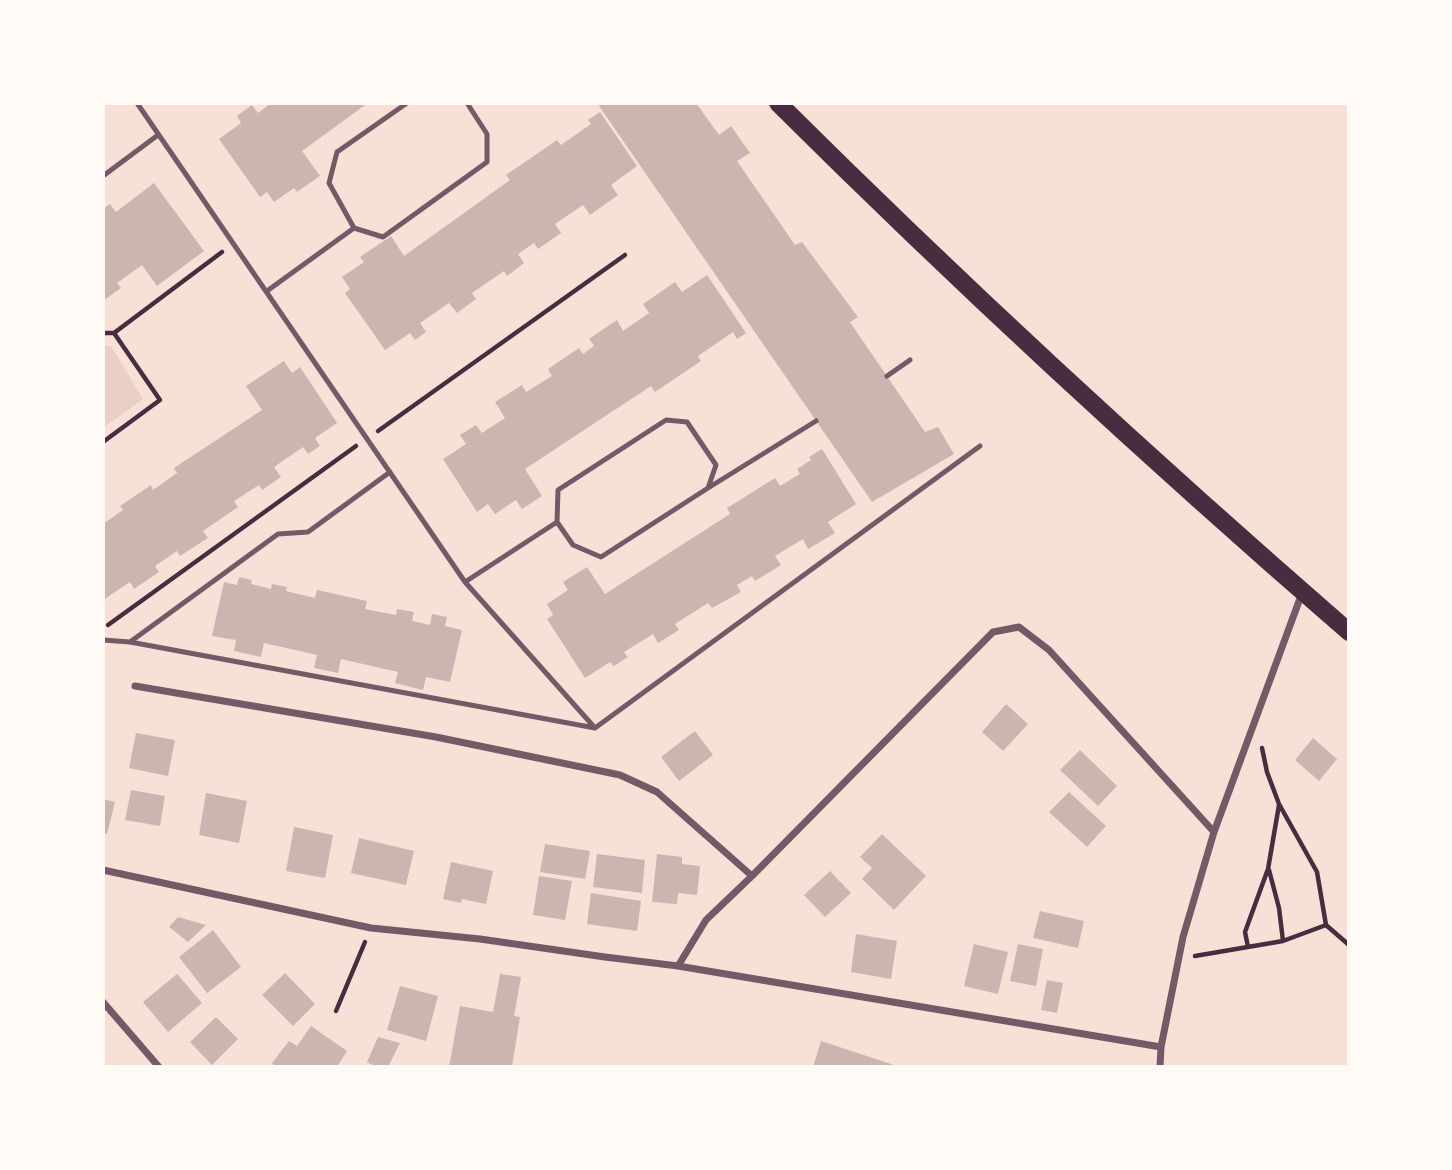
<!DOCTYPE html>
<html>
<head>
<meta charset="utf-8">
<style>
	body { margin:0 }
	#map { position:relative; width:1452px; height:1170px; overflow:hidden; background:#f7e1d7; font-family:"Libre Baskerville",serif }
	canvas { display:block }
	.frame { position:absolute; inset:0; border:105px solid #fffaf5; pointer-events:none }
</style>
</head>
<body>
<div id="map">
<canvas width="1452" height="1170"></canvas>
<div class="frame"></div>
</div>
<script>
const ctx = document.querySelector('canvas').getContext('2d');
ctx.lineJoin = 'round';
function fillPath(path, color) { ctx.fillStyle = color; ctx.fill(path, 'evenodd'); }
function trace(path, color, width, dash) { ctx.strokeStyle = color; ctx.lineWidth = width; ctx.lineCap = dash ? 'butt' : 'round'; ctx.setLineDash(dash || []); ctx.stroke(path); }
const green = new Path2D(`
	M103,346h8l32,53 -40,29z`);
const building = new Path2D(`
	M271,103h97l-66,48 18,25 -23,16 -3,-4 -20,14 -7,-10 -7,5 -41,-58 22,-16 -4,-7 15,-11 6,8z
	M597,103h99l23,32 12,-9 19,27 -13,8 58,84 7,-3 56,75 -8,5 75,110 13,-5 16,27 -82,48z
	M600,112l37,54 -26,19 7,10 -28,20 -7,-10 -28,19 6,9 -23,16 -4,-6 -16,11 6,9 -17,13 -3,-5 -32,22 4,6 -19,14 -8,-10 -29,20 6,9 -11,8 -5,-7 -25,17 -40,-57 5,-4 -8,-12 22,-15 -4,-5 31,-21 13,20 106,-76 -4,-5 51,-35 4,5 30,-21 -3,-4z
	M154,183l50,68 -47,35 -15,-21 -25,18 4,5 -18,13v-92l7,-5 6,8z
	M707,275l39,58 -9,6 -4,-7 -35,24 3,5 -46,31 -4,-6 -126,83 17,27 -20,13 -6,-9 -21,14 -7,-10 -11,8 -34,-53 23,-15 -6,-9 16,-10 6,8 23,-15 -10,-16 27,-17 4,7 26,-16 -4,-7 31,-21 4,6 11,-8 -5,-7 28,-19 6,11 26,-18 -6,-9 32,-22 7,10z
	M284,361l8,12 8,-6 37,56 -22,15 5,8 -12,8 -5,-7 -29,20 7,10 -19,13 -3,-5 -25,16 4,6 -35,24 5,7 -28,18 -3,-5 -22,15 4,6 -25,17 -4,-7 -27,18v-76l20,-14 -3,-4 31,-21 2,5 24,-17 -3,-5 88,-58 -16,-24z
	M822,449l34,55 -28,18 7,11 -27,16 -5,-10 -28,17 6,9 -26,16 -3,-5 -15,9 4,7 -29,16 -4,-5 -33,21 4,6 -21,13 -5,-9 -29,18 4,5 -14,9 -4,-4 -25,16 -38,-59 6,-4 -6,-11 21,-14 -5,-8 24,-15 18,27 125,-80 -3,-6 48,-30 5,8 20,-12 -3,-5 14,-9 -2,-3z
	M239,577l13,3 -1,4 20,5 1,-5 15,3 -1,4 29,7 2,-8 50,11 -2,8 31,6 1,-6 17,3 -2,9 18,4 2,-11 15,3 -2,9 17,4 -12,52 -24,-5 -3,13 -28,-7 3,-11 -57,-13 -3,14 -24,-5 3,-13 -53,-12 -3,14 -27,-6 2,-11 -24,-4 12,-54 13,3z
	M1006,704l22,20 -25,27 -21,-19z
	M695,731l18,24 -34,26 -18,-24z
	M136,733l39,7 -7,36 -39,-8z
	M1313,738l24,21 -18,22 -24,-21z
	M1080,750l37,36 -19,20 -38,-36z
	M131,790l34,6 -5,30 -35,-6z
	M1069,792l37,34 -19,21 -38,-35z
	M206,793l41,8 -8,42 -40,-8z
	M103,799l12,3 -8,32 -4,-1z
	M294,827l39,8 -8,43 -39,-7z
	M882,834l44,42 -32,34 -32,-31 10,-11 -12,-11z
	M359,838l55,13 -8,34 -55,-12z
	M545,844l45,7 -5,28 -45,-7z
	M597,854l48,6 -3,33 -49,-6z
	M657,854l25,3v7l18,2 -3,29 -19,-2 -1,11 -25,-2z
	M451,862l42,9 -7,33 -24,-5 -1,4 -18,-4z
	M830,871l21,22 -26,24 -21,-22z
	M539,876l33,5 -7,39 -32,-5z
	M591,893l50,8 -4,30 -50,-7z
	M1040,911l44,10 -6,27 -45,-10z
	M178,917l28,8 -18,17 -19,-15z
	M213,930l28,37 -34,26 -28,-36z
	M856,934l41,7 -6,38 -40,-7z
	M974,944l34,8 -10,42 -34,-8z
	M1018,944l25,5 -7,37 -26,-5z
	M285,973l30,31 -22,22 -31,-31z
	M177,974l25,29 -34,29 -25,-30z
	M500,974l21,3 -7,39 6,1 -8,50h-63l11,-61 33,6z
	M1047,980l16,3 -6,30 -16,-3z
	M400,986l38,10 -12,45 -39,-11z
	M216,1017l22,22 -26,26 -22,-23z
	M311,1026l36,25 -10,16h-61l-4,-4 17,-22 8,5z
	M378,1037l22,6 -12,24h-12l-9,-5z
	M821,1041l76,25v1h-84z`);
const path = new Path2D(`
	M103,333h11
	M378,431l247,-176
	M103,442l57,-42 -46,-67 108,-81
	M108,625l248,-179
	M1262,748l5,24 12,32 38,68 9,53 23,20
	M1269,870l10,38 4,33
	M1248,947l-3,-15 23,-63 11,-64
	M1195,956l88,-15 43,-16
	M336,1011l29,-69`);
const service = new Path2D(`
	M137,103l328,479 130,146
	M103,176l55,-41
	M354,228l-25,-45 8,-31 70,-49
	M267,291l87,-63 29,9 104,-75v-28l-20,-31
	M887,376l23,-16
	M708,488l108,-67
	M465,582l92,-60 16,23 28,12 107,-69 8,-23 -29,-43 -21,-2 -108,70 -1,32
	M103,640l27,2 465,86 385,-282
	M130,642l148,-108 30,-2 82,-60`);
const minor = new Path2D(`
	M135,686l301,51 184,38 37,17 95,84
	M103,870l268,58 109,11 125,18 73,9 483,81
	M678,966l28,-46 46,-44 241,-244 26,-5 30,23 165,182
	M103,1002l56,65
	M1160,1067l1,-20 22,-110 31,-105 88,-239`);
const primary = new Path2D(`
	M778,103c184,183 375,359 571,529`);
fillPath(green, '#ebcfc5');
fillPath(building, '#ccb4b1');
trace(path, '#4a2c40', 4.5);
trace(service, '#755966', 5);
trace(minor, '#755966', 7);
trace(primary, '#4a2c40', 18);
</script>
</body>
</html>
